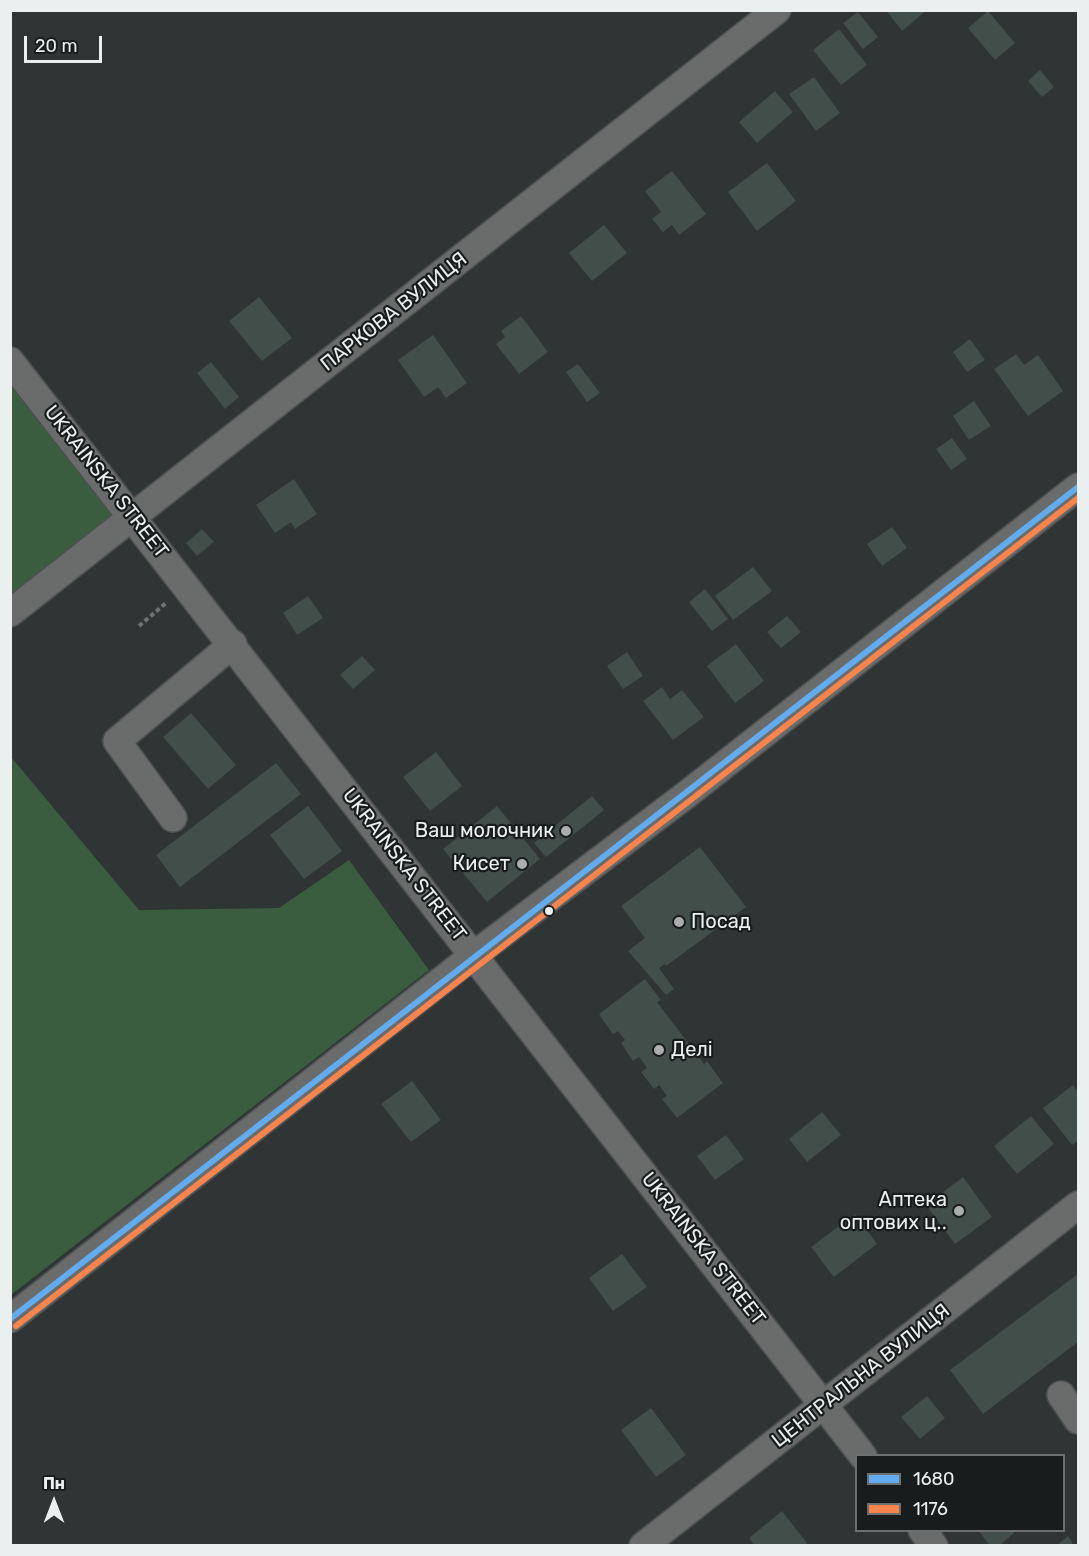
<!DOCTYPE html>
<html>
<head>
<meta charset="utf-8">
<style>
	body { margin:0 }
	#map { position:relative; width:1089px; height:1556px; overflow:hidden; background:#2f3434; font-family:Rubik,sans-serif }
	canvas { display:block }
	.frame { position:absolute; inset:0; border:12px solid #eaefef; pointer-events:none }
	.legend { position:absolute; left:855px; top:1454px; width:210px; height:78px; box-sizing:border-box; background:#191c1c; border:2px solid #6d7070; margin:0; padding:8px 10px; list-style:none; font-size:18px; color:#eaefef }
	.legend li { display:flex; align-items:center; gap:12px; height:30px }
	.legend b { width:30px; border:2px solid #6d7070 }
	.north { position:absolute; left:24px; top:1472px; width:60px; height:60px; -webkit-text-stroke:4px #191c1c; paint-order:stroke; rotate:0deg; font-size:16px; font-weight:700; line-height:24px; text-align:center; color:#eaefef }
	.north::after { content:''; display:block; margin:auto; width:21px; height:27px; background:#eaefef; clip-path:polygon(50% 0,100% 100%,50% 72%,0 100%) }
	.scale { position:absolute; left:24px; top:36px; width:78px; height:27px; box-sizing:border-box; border:3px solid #eaefef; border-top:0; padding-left:8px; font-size:18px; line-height:21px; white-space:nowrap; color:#eaefef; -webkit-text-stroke:4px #191c1c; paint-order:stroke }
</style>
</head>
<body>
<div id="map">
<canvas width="1089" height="1556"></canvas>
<div class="frame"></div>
<ul class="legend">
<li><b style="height:8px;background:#60acee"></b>1680</li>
<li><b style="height:8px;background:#f8844c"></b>1176</li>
</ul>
<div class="north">Пн</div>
<div class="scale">20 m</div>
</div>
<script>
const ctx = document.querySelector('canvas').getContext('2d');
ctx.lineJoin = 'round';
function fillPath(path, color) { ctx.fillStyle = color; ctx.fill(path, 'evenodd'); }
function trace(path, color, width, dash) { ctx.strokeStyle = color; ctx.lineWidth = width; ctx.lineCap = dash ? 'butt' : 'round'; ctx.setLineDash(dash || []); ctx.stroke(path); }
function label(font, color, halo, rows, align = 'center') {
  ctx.font = font + ' Rubik,sans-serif'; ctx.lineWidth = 4.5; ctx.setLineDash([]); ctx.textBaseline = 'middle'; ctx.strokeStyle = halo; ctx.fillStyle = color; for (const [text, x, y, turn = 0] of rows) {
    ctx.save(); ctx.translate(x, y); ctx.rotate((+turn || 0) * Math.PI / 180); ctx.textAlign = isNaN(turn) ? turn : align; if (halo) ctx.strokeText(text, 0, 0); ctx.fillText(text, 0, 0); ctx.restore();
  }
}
const green = new Path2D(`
	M10,379l107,137 -106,82z
	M11,757l128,153 140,-2 70,-48 80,110 -418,325z`);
const building = new Path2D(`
	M886,10h41l-25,21z
	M988,11l27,32 -20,17 -27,-32z
	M858,12l20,25 -15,12 -20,-26z
	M839,29l28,36 -26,20 -28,-35z
	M1040,70l14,17 -12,10 -14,-16z
	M814,77l26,36 -24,18 -27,-37z
	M775,91l18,21 -36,31 -18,-21z
	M767,163l29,38 -39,30 -29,-39z
	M672,171l34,43 -27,21 -7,-10 -9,7 -11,-13 9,-7 -16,-21z
	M604,225l23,28 -35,28 -23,-28z
	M259,297l33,41 -30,23 -33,-40z
	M521,316l27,36 -29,22 -23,-30 9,-7 -4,-6z
	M433,335l34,48 -21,15 -8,-11 -14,10 -26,-37z
	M970,339l15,21 -18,12 -14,-20z
	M1016,354l8,11 14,-10 25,36 -35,25 -34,-47z
	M211,362l28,35 -14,12 -28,-36z
	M578,364l22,29 -13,9 -21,-30z
	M974,401l17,25 -22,14 -16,-24z
	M952,438l15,21 -16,11 -15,-21z
	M294,479l23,35 -22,15 -4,-7 -16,11 -19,-28z
	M892,527l15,21 -25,18 -15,-22z
	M202,529l12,13 -17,14 -11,-13z
	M753,567l19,24 -39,29 -18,-24z
	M705,589l23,30 -16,12 -23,-29z
	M308,596l15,22 -26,17 -14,-22z
	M787,616l14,16 -20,16 -14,-16z
	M736,644l28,37 -29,22 -28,-37z
	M627,652l16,24 -20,13 -16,-23z
	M362,656l13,14 -22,19 -13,-14z
	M662,687l8,12 12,-9 22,27 -31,23 -30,-39z
	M191,713l45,52 -28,24 -45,-52z
	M436,752l26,34 -32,25 -27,-34z
	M276,763l25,31 -121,93 -24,-32z
	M592,796l12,14 -58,47 -12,-14z
	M308,806l34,45 -38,28 -34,-44z
	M497,806l43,53 -53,43 -44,-53z
	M700,847l46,60 -80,59 -1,-2 -6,4 15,21 -8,6 -38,-44 17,-13 -24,-32z
	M645,979l16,21 -4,2 47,62 3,-3 16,22 -46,35 -15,-19 5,-3 -8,-11 -5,4 -13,-17 6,-4 -8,-11 -6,4 -12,-18 4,-3 -7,-9 -5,3 -14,-20z
	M412,1081l29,39 -30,22 -30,-38z
	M1073,1085l5,7v49l-6,4 -29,-37z
	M822,1112l19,23 -34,27 -18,-23z
	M1031,1116l23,28 -37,30 -23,-28z
	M726,1135l18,24 -29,21 -18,-24z
	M963,1177l29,40 -37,27 -29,-39z
	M855,1214l22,30 -43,33 -23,-30z
	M622,1254l25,33 -34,24 -24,-33z
	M1078,1274v68l-95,72 -33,-44z
	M927,1396l18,22 -25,21 -19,-22z
	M651,1408l35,47 -30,22 -35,-47z
	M782,1511l25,32 -3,3h-49l-6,-8z
	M978,1530h34l2,3 -15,13h-9z
	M1068,1536l6,10h-18z`);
const path = new Path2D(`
	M139,626l27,-23`);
const minor = new Path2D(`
	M10,361l853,1095
	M10,613l767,-603
	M173,818l-56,-77 116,-97
	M10,1319l464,-364 212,-160 392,-308
	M1061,1395l17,25
	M922,1530l12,16
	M643,1546l435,-341`);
const bus1 = new Path2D(`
	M10,1319l1068,-832`);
const bus2 = new Path2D(`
	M16,1326l1062,-828`);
const markers = [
	[566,831,6,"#a9aeae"],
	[522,864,6,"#a9aeae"],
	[549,911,5,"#eaefef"],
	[679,922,6,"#a9aeae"],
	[659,1050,6,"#a9aeae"],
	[959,1211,6,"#a9aeae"]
];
const streetNames = [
	["ПАРКОВА ВУЛИЦЯ",394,312,-38],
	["UKRAINSKA STREET",106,482,52],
	["UKRAINSKA STREET",404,865,52],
	["UKRAINSKA STREET",703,1249,52],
	["ЦЕНТРАЛЬНА ВУЛИЦЯ",861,1376,-38]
];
const poiNames = [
	["Ваш молочник",554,831],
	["Кисет",510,864],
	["Посад",691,922,"left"],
	["Делі",671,1050,"left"],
	["Аптека",947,1200],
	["оптових ц‥",947,1223]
];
fillPath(green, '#395d3e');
fillPath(building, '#414e4a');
trace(minor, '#4e5151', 30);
trace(path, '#6f7171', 4, [4.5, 3]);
trace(minor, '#6a6b6b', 27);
trace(bus1, '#60acee', 6);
trace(bus2, '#f8844c', 6);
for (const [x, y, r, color] of markers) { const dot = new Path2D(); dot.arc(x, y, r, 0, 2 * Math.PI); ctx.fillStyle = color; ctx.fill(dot); trace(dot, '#191c1c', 2); }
label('20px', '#eaefef', '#191c1c', streetNames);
label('20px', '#eaefef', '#191c1c', poiNames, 'right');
</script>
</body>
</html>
